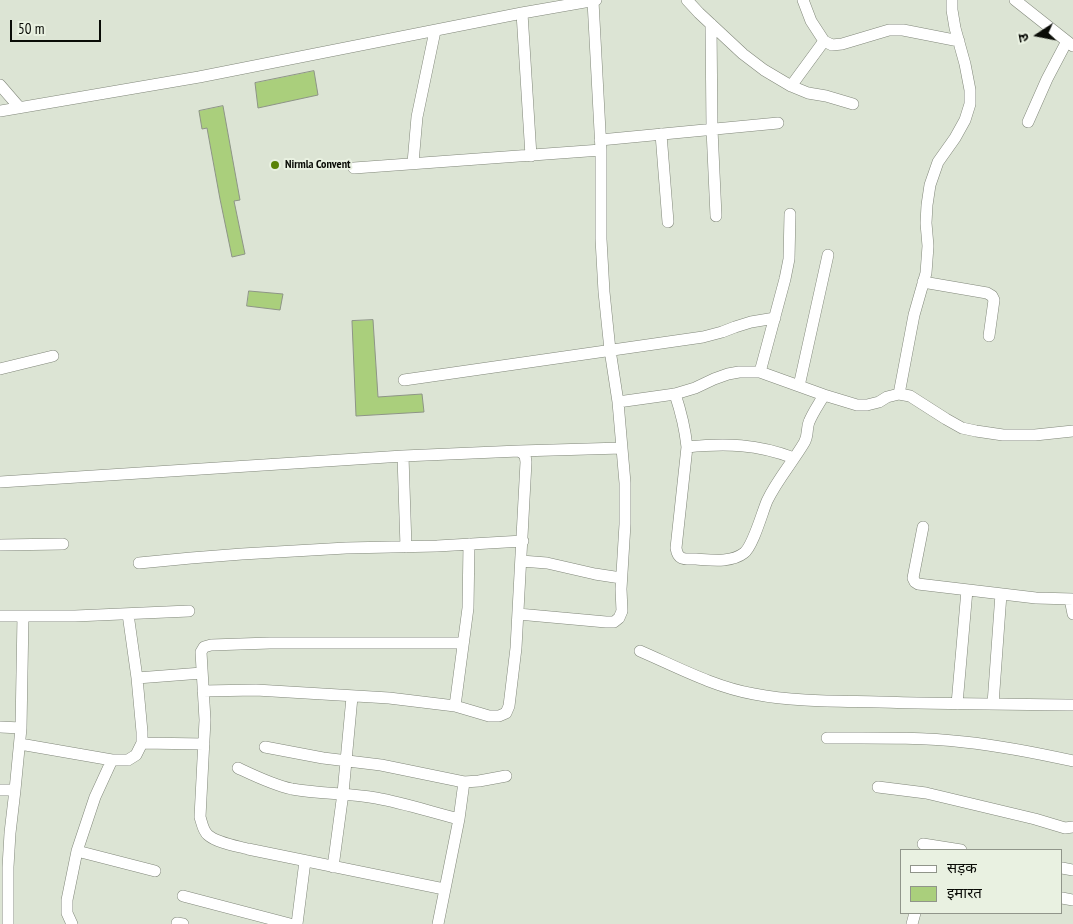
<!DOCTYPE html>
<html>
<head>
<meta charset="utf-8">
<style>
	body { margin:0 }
	#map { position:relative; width:1073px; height:924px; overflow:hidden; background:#dce4d4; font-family:"PT Sans Narrow","Noto Sans Devanagari",sans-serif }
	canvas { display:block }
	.legend { position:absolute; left:900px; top:849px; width:162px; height:65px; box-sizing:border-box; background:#e9f1e1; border:1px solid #90958a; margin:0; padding:6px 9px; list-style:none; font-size:15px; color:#0a0c07 }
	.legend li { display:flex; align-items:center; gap:10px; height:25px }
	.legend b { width:25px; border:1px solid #90958a }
	.north { position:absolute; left:1013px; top:10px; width:50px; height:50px; -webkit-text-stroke:4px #e9f1e1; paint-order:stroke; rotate:259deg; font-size:14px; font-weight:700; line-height:20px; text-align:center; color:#0a0c07 }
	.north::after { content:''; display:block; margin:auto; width:18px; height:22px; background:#0a0c07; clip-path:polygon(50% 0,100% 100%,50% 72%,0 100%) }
	.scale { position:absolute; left:10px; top:20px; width:91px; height:22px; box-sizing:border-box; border:2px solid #0a0c07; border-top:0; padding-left:6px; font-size:15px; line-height:18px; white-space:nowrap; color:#0a0c07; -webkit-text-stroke:4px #e9f1e1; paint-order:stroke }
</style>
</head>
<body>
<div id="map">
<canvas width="1073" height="924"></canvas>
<ul class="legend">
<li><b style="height:6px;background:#fff"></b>सड़क</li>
<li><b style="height:14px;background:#aacf7c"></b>इमारत</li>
</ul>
<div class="north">उ</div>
<div class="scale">50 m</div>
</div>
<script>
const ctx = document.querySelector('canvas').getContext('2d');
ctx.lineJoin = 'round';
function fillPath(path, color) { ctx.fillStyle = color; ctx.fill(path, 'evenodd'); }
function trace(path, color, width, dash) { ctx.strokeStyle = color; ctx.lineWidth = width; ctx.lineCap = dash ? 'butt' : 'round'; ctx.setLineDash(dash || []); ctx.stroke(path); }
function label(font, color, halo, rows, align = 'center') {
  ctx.font = font + ' "PT Sans Narrow",sans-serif'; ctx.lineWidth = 4; ctx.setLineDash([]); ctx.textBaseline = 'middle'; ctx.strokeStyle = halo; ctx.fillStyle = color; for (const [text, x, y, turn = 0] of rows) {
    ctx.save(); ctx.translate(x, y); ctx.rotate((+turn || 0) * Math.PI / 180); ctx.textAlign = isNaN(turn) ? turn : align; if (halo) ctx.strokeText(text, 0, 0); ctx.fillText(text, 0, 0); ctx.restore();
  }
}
const building = new Path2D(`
	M314,71l4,24 -60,13 -3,-25z
	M223,106l17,94 -6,1 11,53 -13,3 -12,-58 -13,-71 -5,1 -3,-18z
	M249,291l34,3 -3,16 -33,-4z
	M373,320l5,77 44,-3 2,18 -68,4 -4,-95z`);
const street = new Path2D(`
	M687,0l12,13 44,41 21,16 27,16 17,7 18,3 27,8
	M803,0l8,21 13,20 8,4 10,-1 47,-14h14l56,11
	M1015,0l58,46
	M522,13l9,143
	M711,24l1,105 4,87
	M0,85l19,22
	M791,86l33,-45
	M0,111l199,-34 323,-64 74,-13
	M1028,122l19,-43 20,-38
	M661,134l7,88
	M600,140l178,-17
	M413,163l4,-46 18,-86
	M354,168l247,-18
	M923,282l64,11 5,3 2,4 -5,36
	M0,369l53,-13
	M760,372l25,-93 4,-20 1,-45
	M404,380l299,-43 19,-5 13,-5 16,-5 24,-4
	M799,386l29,-131
	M675,394c6,18 10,34 12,53l-11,101c2,13 9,11 20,11 15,1 35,4 48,-6 9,-7 18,-40 23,-52 10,-21 25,-38 37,-58 5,-8 2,-14 5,-21 4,-10 10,-18 15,-27
	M899,394l15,-79 12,-42 2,-27 -2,-23 1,-18 3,-20 8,-23 17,-24 10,-18 5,-16v-14l-5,-26 -10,-36 -3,-18v-10
	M618,402l57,-8 20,-6 19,-9 14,-5 11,-2h21l64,23 33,10h10l12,-3 8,-5 12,-3 11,2 36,23 16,9 14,3 27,4h32l38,-4
	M687,447c39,-4 70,-3 107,11
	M519,451l103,-3
	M403,456l3,91
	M0,482l403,-26 116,-5 6,4 1,7 -10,186 -7,58 -3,7 -7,3h-10l-34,-10 -66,-8 -133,-8 -53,1
	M923,527l-10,51 2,4 3,2 118,14 37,1
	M0,545l63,-1
	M521,561l26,2 48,11 26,4
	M139,563l52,-5 51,-4 104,-6 91,-2 86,-5
	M1070,599l3,15
	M518,614l88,8h8l5,-4 3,-7 -1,-22 4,-65v-41l-7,-81 -8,-52 -6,-58 -3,-53v-89l-8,-149
	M0,616h23
	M640,651c37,16 74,36 114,43 41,8 84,7 125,8 65,2 129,2 194,3
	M137,678l65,-5
	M957,704l10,-114
	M993,704l8,-110
	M455,706l13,-98 1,-64
	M0,727l21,1 -6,62
	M21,728l2,-112h52l114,-5
	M827,738c46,0 92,-1 137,4 37,4 73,11 109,19
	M142,743l62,1
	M20,744l92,16h16l8,-5 6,-12v-11l-5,-54 -9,-64
	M265,747l58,11 58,7 83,17 15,-1 27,-5
	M238,768c17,8 35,17 54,21 28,5 56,4 84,9 28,5 55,14 83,21
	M878,787l48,6 109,26 30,9 8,-1
	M0,790h15l-5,43 -2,34v57
	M923,844l38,6
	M77,851l78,20
	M333,867l10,-74 9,-96
	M1062,868l11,2
	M444,889l-196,-40c-11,-3 -31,-6 -40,-14 -5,-4 -6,-12 -8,-18l5,-97 -4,-68 3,-5 7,-2 59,-2h193
	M183,896l107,28
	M1062,898l11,2
	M177,923l6,1
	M72,924l-5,-11v-13l10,-49 18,-54 17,-37
	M297,924l8,-63
	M438,924l21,-105 5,-37
	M912,924l3,-11`);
const markers = [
	[275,165,5,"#5b8308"]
];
const poiNames = [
	["Nirmla Convent",285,165]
];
fillPath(building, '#aacf7c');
trace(building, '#8d9486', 1);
trace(street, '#81877a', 12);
trace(street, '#fff', 11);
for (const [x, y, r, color] of markers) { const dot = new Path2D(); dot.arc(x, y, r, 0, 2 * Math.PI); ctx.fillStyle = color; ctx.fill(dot); trace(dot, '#e9f1e1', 2); }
label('bold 12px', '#0a0c07', '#e9f1e1', poiNames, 'left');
</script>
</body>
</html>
